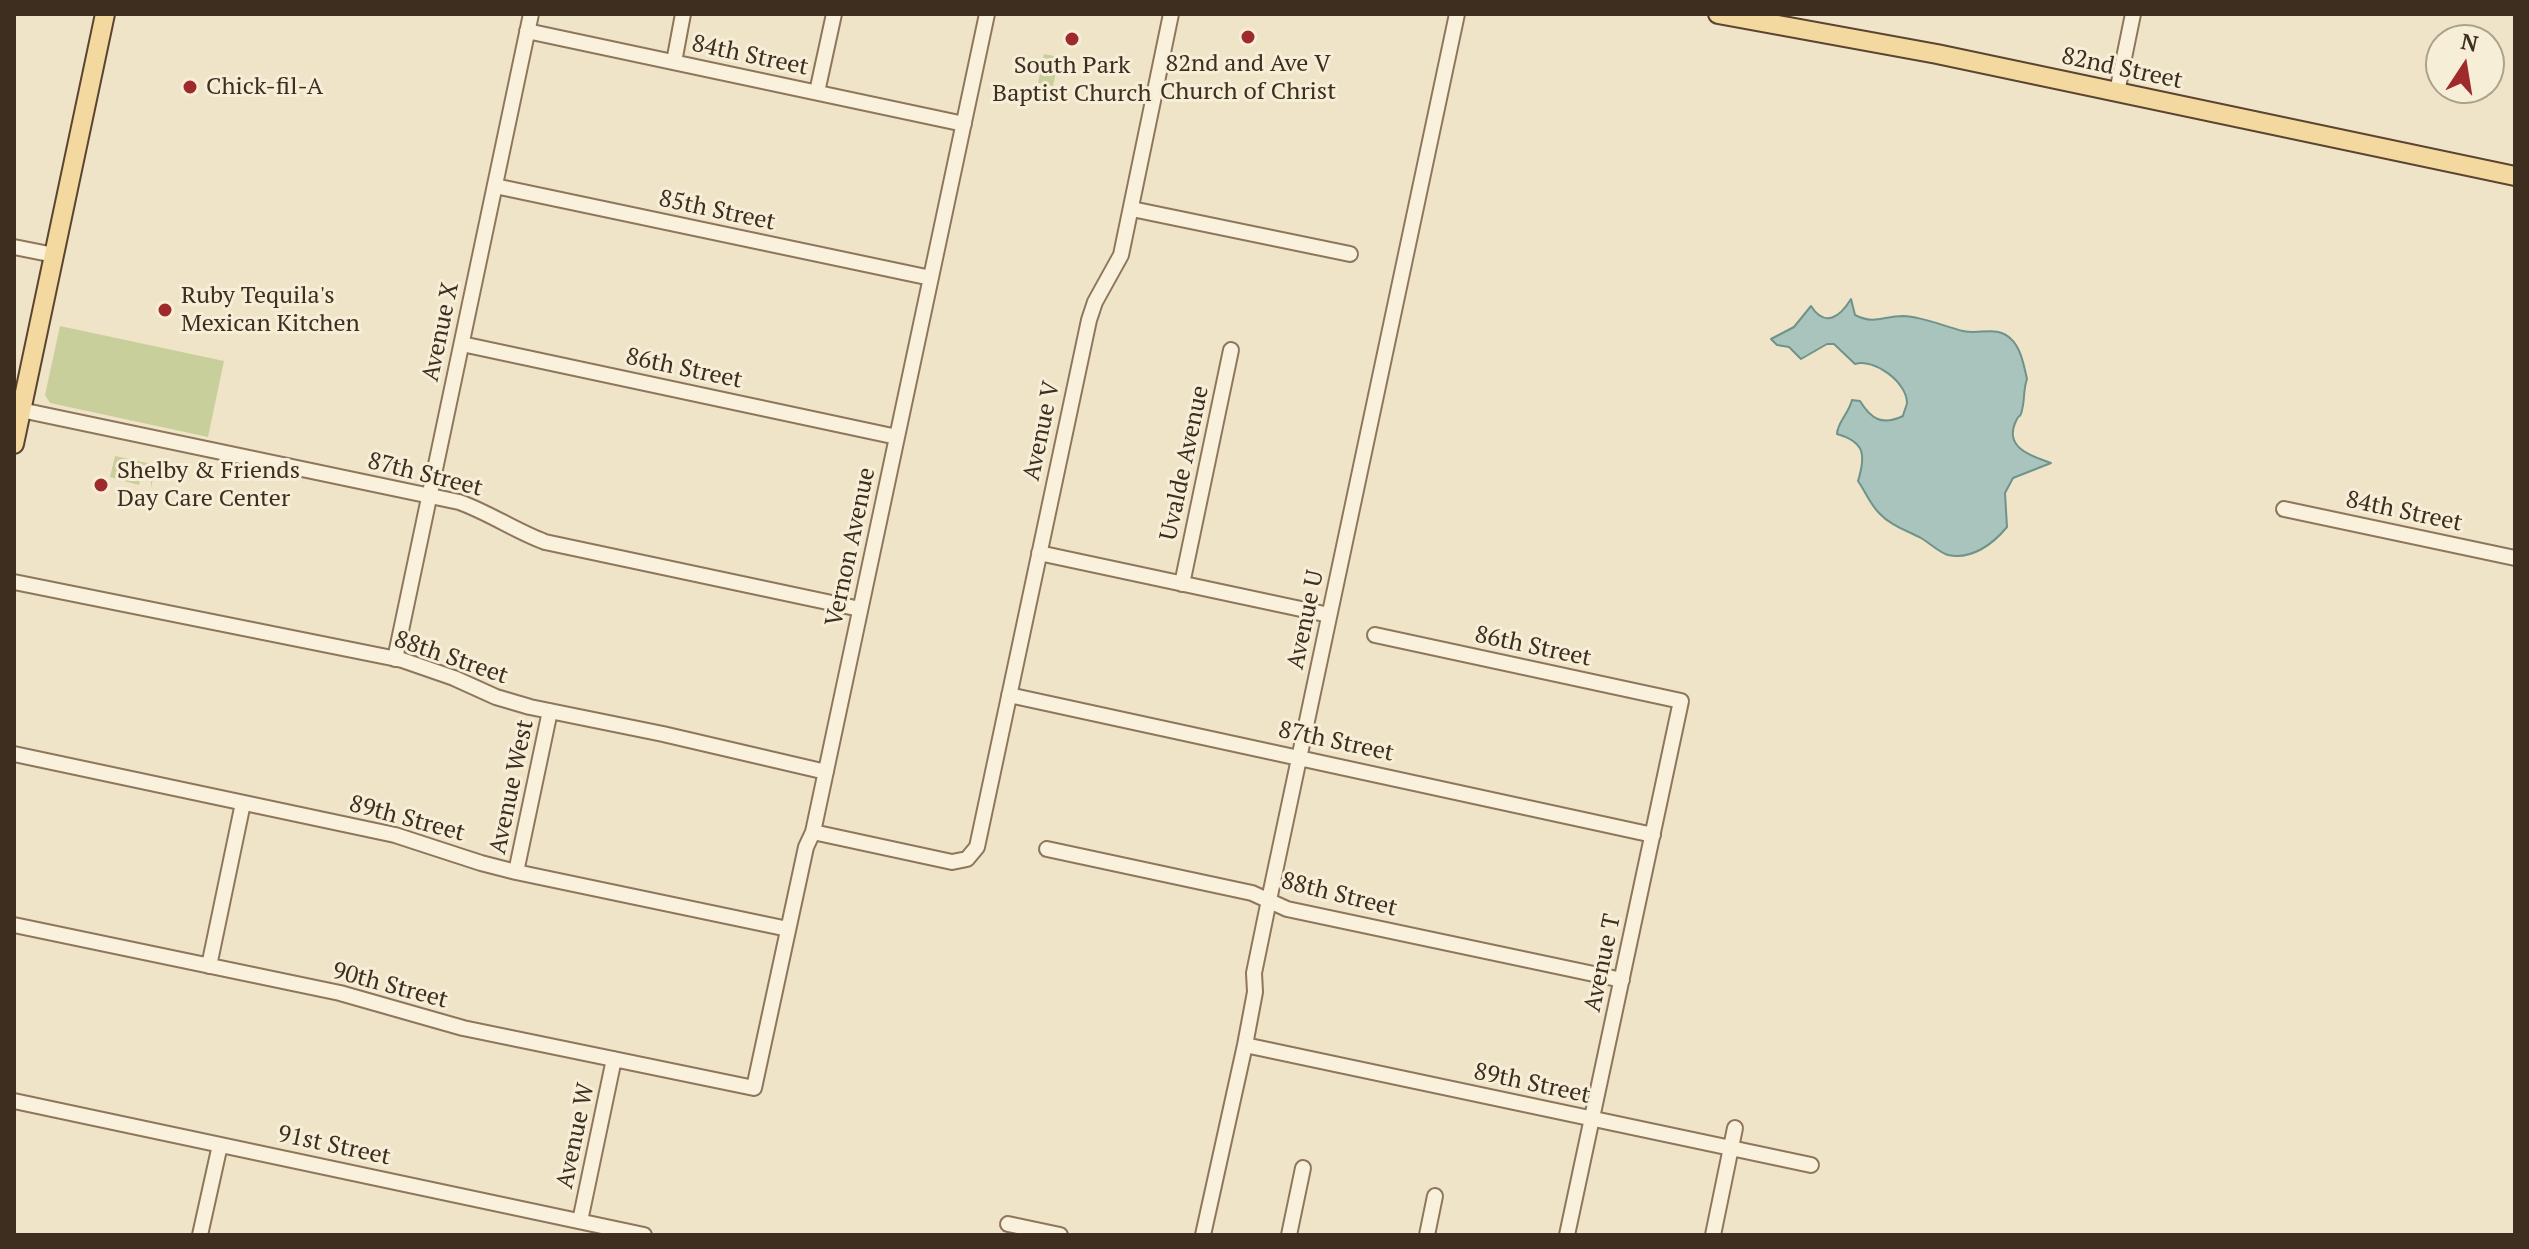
<!DOCTYPE html>
<html>
<head>
<meta charset="utf-8">
<style>
	body { margin:0 }
	#map { position:relative; width:2529px; height:1249px; overflow:hidden; background:#f0e4c8; font-family:"PT Serif",serif }
	canvas { display:block }
	.frame { position:absolute; inset:0; border:16px solid #3d2e20; pointer-events:none }
	.north { position:absolute; left:2425px; top:24px; width:80px; height:80px; box-sizing:border-box; background:#f7eed8; border:2px solid #ada18e; border-radius:50%; rotate:12deg; font-size:22px; font-weight:700; line-height:32px; text-align:center; color:#3d2e20 }
	.north::after { content:''; display:block; margin:auto; width:28px; height:36px; background:#9e2a2b; clip-path:polygon(50% 0,100% 100%,50% 72%,0 100%) }
</style>
</head>
<body>
<div id="map">
<canvas width="2529" height="1249"></canvas>
<div class="frame"></div>
<div class="north">N</div>
</div>
<script>
const ctx = document.querySelector('canvas').getContext('2d');
ctx.lineJoin = 'round';
function fillPath(path, color) { ctx.fillStyle = color; ctx.fill(path, 'evenodd'); }
function trace(path, color, width, dash) { ctx.strokeStyle = color; ctx.lineWidth = width; ctx.lineCap = dash ? 'butt' : 'round'; ctx.setLineDash(dash || []); ctx.stroke(path); }
function label(font, color, halo, rows, align = 'center') {
  ctx.font = font + ' "PT Serif",serif'; ctx.lineWidth = 6; ctx.setLineDash([]); ctx.textBaseline = 'middle'; ctx.strokeStyle = halo; ctx.fillStyle = color; for (const [text, x, y, turn = 0] of rows) {
    ctx.save(); ctx.translate(x, y); ctx.rotate((+turn || 0) * Math.PI / 180); ctx.textAlign = isNaN(turn) ? turn : align; if (halo) ctx.strokeText(text, 0, 0); ctx.fillText(text, 0, 0); ctx.restore();
  }
}
const green = new Path2D(`
	M1044,54l15,3 -6,29 -15,-3z
	M60,326l164,35 -16,76 -158,-34 -5,-8z
	M115,456l41,9 -5,23v-11l-10,-2 -2,10 -29,-8z`);
const water = new Path2D(`
	M1851,299l4,16c20,10 28,1 48,1 21,1 40,10 60,15 17,4 34,-6 48,8 10,9 13,27 16,40 -4,11 -2,20 -5,31 -2,10 -2,2 -6,11 -13,27 16,35 35,42l-38,15 -8,15 2,34c-14,17 -35,33 -59,28 -10,-3 -18,-12 -27,-17 -15,-8 -30,-12 -42,-25 -9,-9 -14,-22 -21,-32 8,-26 7,-39 -21,-47 0,-11 12,-21 15,-34l8,1c11,18 22,25 43,15 0,-2 4,-11 4,-13 0,-21 -33,-45 -52,-39l-21,-20h-7l-26,15 -12,-12 -12,-2 -6,-6 23,-12 17,-21c14,22 29,11 40,-7z`);
const minor = new Path2D(`
	M527,31l437,93
	M674,62l9,-48
	M817,92l17,-78
	M2117,92l16,-78
	M495,186l436,92
	M1132,209l218,45
	M14,247l40,8
	M462,344l435,93
	M21,410l438,92c31,11 56,29 86,40l315,67
	M2284,509l231,49
	M1039,553l290,62
	M14,582l388,78 52,18 42,19 34,10 133,27 163,38
	M1182,584l49,-234
	M1375,635l306,66 -114,534
	M395,659l136,-645
	M1009,695l644,140
	M14,754l381,81 86,28 35,9 272,57
	M813,832l139,30 15,-3 10,-12 112,-527 6,-18 26,-47 50,-241
	M1047,849l205,44 35,16 335,71
	M516,872l34,-161
	M14,925l326,68 123,35 291,60 52,-241 7,-15 174,-818
	M209,966l34,-163
	M1245,1045l566,120
	M14,1101l630,134
	M580,1221l34,-162
	M1008,1224l52,11
	M200,1235l20,-90
	M1203,1235l42,-190 10,-53 -1,-19 15,-73 188,-886
	M1289,1235l14,-67
	M1427,1235l8,-39
	M1713,1235l22,-107`);
const major = new Path2D(`
	M1718,14l219,40 578,122
	M14,444l91,-430`);
const markers = [
	[1248,37,8,"#9e2a2b"],
	[1072,39,8,"#9e2a2b"],
	[190,87,8,"#9e2a2b"],
	[165,310,8,"#9e2a2b"],
	[101,485,8,"#9e2a2b"]
];
const streetNames = [
	["84th Street",750,56,12],
	["82nd Street",2122,69,12],
	["85th Street",717,211,12],
	["Avenue X",441,332,-78],
	["86th Street",684,369,12],
	["Avenue V",1042,431,-78],
	["Uvalde Avenue",1185,463,-78],
	["87th Street",425,475,14],
	["84th Street",2404,512,12],
	["Vernon Avenue",851,547,-78],
	["Avenue U",1306,620,-78],
	["86th Street",1533,647,12],
	["88th Street",451,658,19],
	["87th Street",1336,742,12],
	["Avenue West",512,787,-78],
	["89th Street",407,819,15],
	["88th Street",1339,895,14],
	["Avenue T",1603,963,-78],
	["90th Street",390,986,15],
	["89th Street",1532,1084,12],
	["Avenue W",576,1136,-78],
	["91st Street",334,1146,12]
];
const poiNames = [
	["82nd and Ave V",1248,64,"center"],
	["Church of Christ",1248,92,"center"],
	["South Park",1072,66,"center"],
	["Baptist Church",1072,94,"center"],
	["Chick-fil-A",206,87],
	["Ruby Tequila's",181,296],
	["Mexican Kitchen",181,324],
	["Shelby & Friends",117,471],
	["Day Care Center",117,499]
];
fillPath(green, '#c9cf9b');
fillPath(water, '#a9c4bc');
trace(water, '#6f938a', 2);
trace(minor, '#8d765c', 18);
trace(major, '#5b4430', 22);
trace(minor, '#faf1dc', 14);
trace(major, '#f3d9a0', 18);
for (const [x, y, r, color] of markers) { const dot = new Path2D(); dot.arc(x, y, r, 0, 2 * Math.PI); ctx.fillStyle = color; ctx.fill(dot); trace(dot, '#f7eed8', 3); }
label('24px', '#3d2e20', '#f7eed8', streetNames);
label('24px', '#3d2e20', '#f7eed8', poiNames, 'left');
</script>
</body>
</html>
